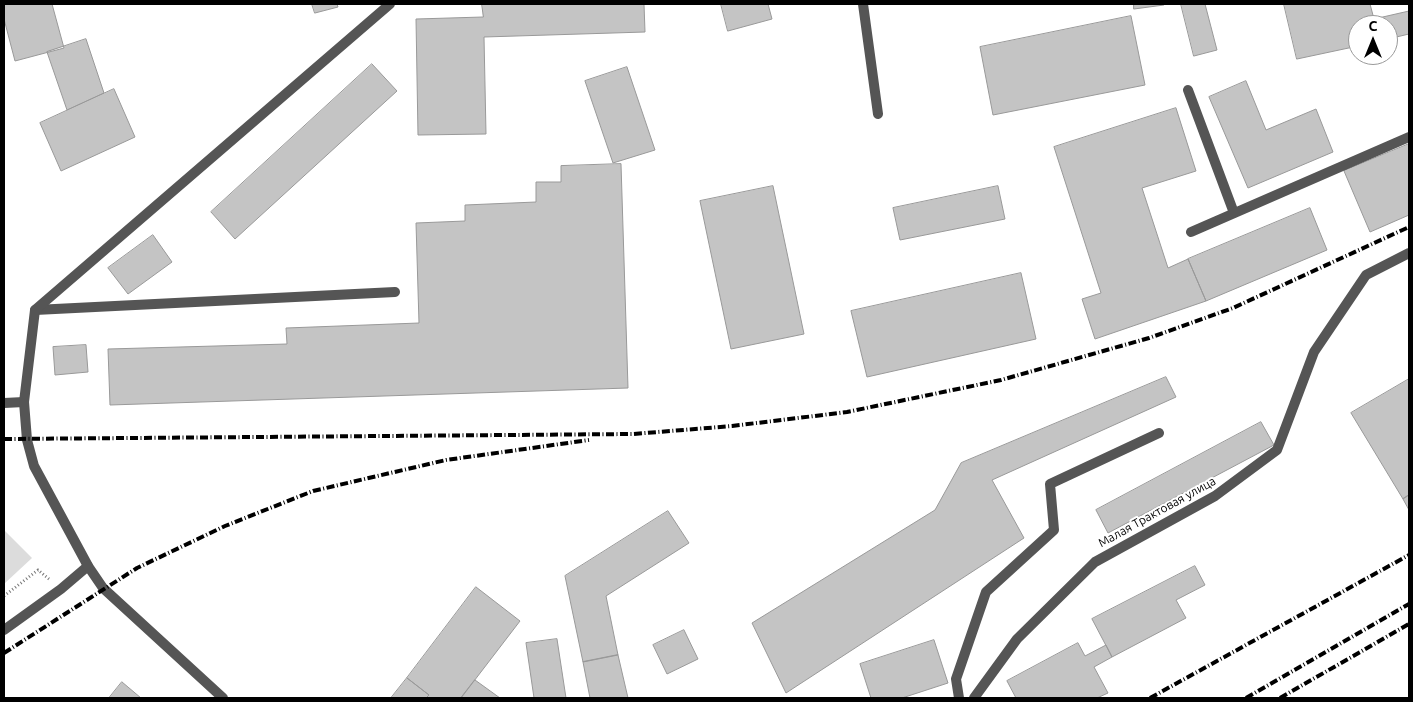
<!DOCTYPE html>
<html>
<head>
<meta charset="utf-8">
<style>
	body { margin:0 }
	#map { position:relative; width:1413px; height:702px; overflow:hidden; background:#fff; font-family:Ubuntu,sans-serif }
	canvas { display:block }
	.frame { position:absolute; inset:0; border:5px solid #000; pointer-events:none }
	.north { position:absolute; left:1348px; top:15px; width:50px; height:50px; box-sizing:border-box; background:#fff; border:1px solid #999; border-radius:50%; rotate:0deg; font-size:14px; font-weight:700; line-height:20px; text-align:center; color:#000 }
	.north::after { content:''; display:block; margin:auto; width:18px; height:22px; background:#000; clip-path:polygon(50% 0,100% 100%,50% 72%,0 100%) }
</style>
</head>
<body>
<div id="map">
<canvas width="1413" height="702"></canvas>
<div class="frame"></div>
<div class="north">С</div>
</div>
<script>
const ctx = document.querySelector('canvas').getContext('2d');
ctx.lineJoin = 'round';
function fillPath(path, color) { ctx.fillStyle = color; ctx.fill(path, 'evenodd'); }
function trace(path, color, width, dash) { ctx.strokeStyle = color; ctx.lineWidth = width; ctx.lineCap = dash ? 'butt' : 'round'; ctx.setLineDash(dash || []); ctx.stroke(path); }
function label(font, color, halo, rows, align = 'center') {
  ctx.font = font + ' Ubuntu,sans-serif'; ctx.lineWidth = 4; ctx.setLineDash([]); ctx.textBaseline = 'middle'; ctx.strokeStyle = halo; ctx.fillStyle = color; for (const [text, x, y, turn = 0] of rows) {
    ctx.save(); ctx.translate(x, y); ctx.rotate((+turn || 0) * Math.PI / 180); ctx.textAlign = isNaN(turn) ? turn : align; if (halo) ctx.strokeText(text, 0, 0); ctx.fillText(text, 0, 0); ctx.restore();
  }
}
const green = new Path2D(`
	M4,530l28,28 -28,26z`);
const building = new Path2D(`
	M4,4h48l12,44 -49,13 -11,-42z
	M312,4h25l1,3 -23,6z
	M482,4h162l1,28 -161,5 2,97 -68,1 -2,-116 67,-2z
	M721,4h47l4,15 -44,12z
	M1134,4h30v1l-30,4z
	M1181,4h24l12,46 -23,6z
	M1284,4h86l4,15 35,-8v23l-21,5v-14h-30v21l-61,13z
	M1131,16l14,69 -152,30 -13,-68z
	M86,39l18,54 -37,17 -20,-58z
	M372,64l25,27 -162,148 -24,-27z
	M627,67l28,83 -42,13 -28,-82z
	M1246,81l20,49 50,-21 17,43 -85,36 -39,-91z
	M114,89l21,48 -74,34 -21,-48z
	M1176,108l20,63 -54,17 26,80 20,-9 18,42 -111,38 -13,-40 19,-6 -47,-146z
	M1409,144v71l-39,17 -26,-61z
	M621,164l7,224 -518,17 -2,-56 179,-5 -1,-16 133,-5 -3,-100 49,-2v-16l71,-3v-20h25v-16z
	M773,186l31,148 -73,15 -31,-148z
	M998,186l7,33 -105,21 -7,-32z
	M1310,208l17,42 -121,51 -18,-42z
	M153,235l19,27 -44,32 -20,-26z
	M1021,273l15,66 -169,38 -16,-66z
	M86,345l2,27 -33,3 -2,-28z
	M1166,377l10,20 -184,83 32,58 -238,155 -34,-70 183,-113 26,-47z
	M1409,379v116l-6,4 -52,-86z
	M1261,422l13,23 -166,88 -12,-23z
	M1409,495v15l-6,-11z
	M668,511l21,32 -83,53 12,59 -35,7 -18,-86z
	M1195,566l10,19 -29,15 10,18 -74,39 -20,-38z
	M476,587l44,34 -59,77h-35l3,-3 -22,-17z
	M684,630l14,29 -31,15 -14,-29z
	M557,639l9,59h-32l-8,-55z
	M934,640l14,43 -46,15h-31l-11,-34z
	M1078,643l7,13 21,-11 6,12 -18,10 14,26 -11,5h-81l-9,-17z
	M618,655l10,43h-38l-7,-36z
	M407,678l22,17 -3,3h-35z
	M475,680l25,18h-39z
	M122,682l19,16h-32z`);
const path = new Path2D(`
	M4,596l34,-26 11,9`);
const service = new Path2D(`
	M863,4l15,110
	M1188,90l46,123
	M1191,232l218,-95
	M35,310l360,-18
	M4,403l20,-1
	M4,630l57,-41 27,-23
	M959,698l-3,-19 30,-87 68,-62 -4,-46 109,-51`);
const minor = new Path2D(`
	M223,698l-120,-110 -15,-22 -54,-100 -7,-26 -3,-38 11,-92 355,-306
	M974,698l43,-59 78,-77 120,-66 62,-46 37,-98 52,-77 43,-22`);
const rail = new Path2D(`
	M4,439l629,-5 99,-8 115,-14 154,-32 148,-42 84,-30 176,-81
	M4,653l133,-85 88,-42 88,-35 133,-31 143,-20
	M1150,698l259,-143
	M1246,698l163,-94
	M1280,698l129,-74`);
const streetNames = [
	["Малая Трактовая улица",1157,512,-29]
];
fillPath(green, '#dcdcdc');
fillPath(building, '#c4c4c4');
trace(building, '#999', 1);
trace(path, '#777', 3, [1, 2.5]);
trace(service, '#555', 10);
trace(minor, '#555', 10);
trace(rail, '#000', 4, [8, 2.5, 1, 2.5]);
label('12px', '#000', '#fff', streetNames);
</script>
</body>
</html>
